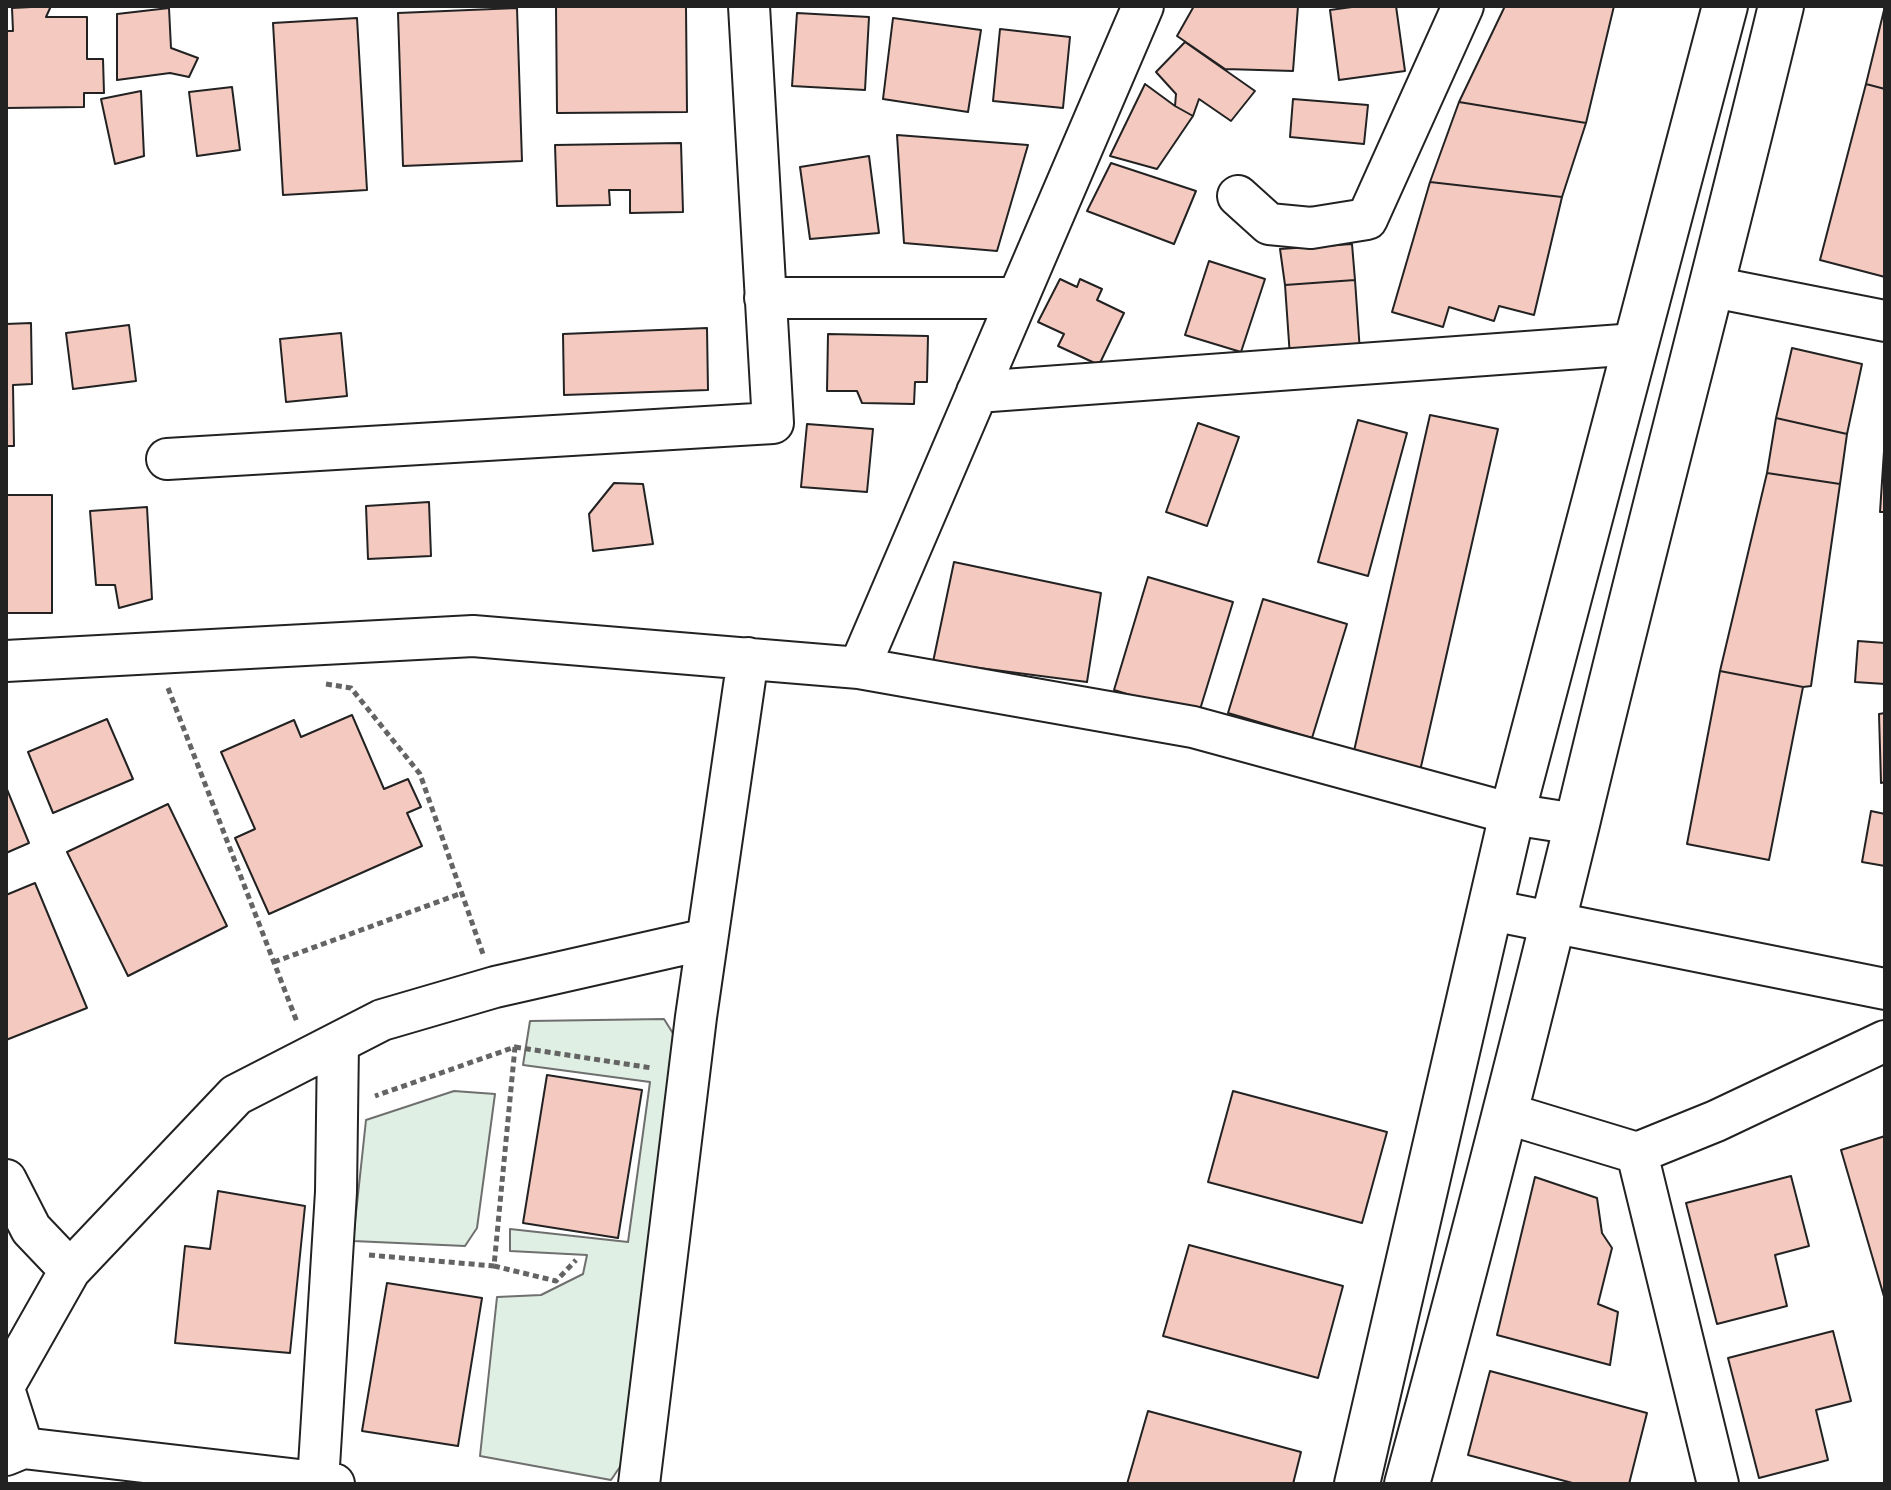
<!DOCTYPE html>
<html>
<head>
<meta charset="utf-8">
<style>
	body { margin:0 }
	#map { position:relative; width:1891px; height:1490px; overflow:hidden; background:#fff; font-family:"Space Grotesk",sans-serif }
	canvas { display:block }
	.frame { position:absolute; inset:0; border:8px solid #222; pointer-events:none }
</style>
</head>
<body>
<div id="map">
<canvas width="1891" height="1490"></canvas>
<div class="frame"></div>
</div>
<script>
const ctx = document.querySelector('canvas').getContext('2d');
ctx.lineJoin = 'round';
function fillPath(path, color) { ctx.fillStyle = color; ctx.fill(path, 'evenodd'); }
function trace(path, color, width, dash) { ctx.strokeStyle = color; ctx.lineWidth = width; ctx.lineCap = dash ? 'butt' : 'round'; ctx.setLineDash(dash || []); ctx.stroke(path); }
const green = new Path2D(`
	M664,1019l10,16 -50,426 -13,19 -131,-24 17,-159 44,-2 42,-21 4,-19 -77,-4v-22l118,13 22,-160 -127,-17 7,-44z
	M454,1091l41,3 -18,134 -12,18 -112,-5 13,-121z`);
const building = new Path2D(`
	M51,6l-5,11h41v42h16l1,34h-20v14l-78,1v-77h7l-1,-23z
	M556,6h130l1,106 -130,1z
	M1194,6h104l-5,65 -68,-2 -48,-33z
	M1359,6h37l9,65 -66,9 -9,-70z
	M1505,6h109l-28,117 -127,-21z
	M1885,6v83l-19,-5z
	M169,8l2,40 27,10 -9,19 -19,-4 -53,7v-66z
	M517,8l5,153 -119,5 -5,-153z
	M797,13l72,4 -4,73 -73,-4z
	M357,18l10,172 -84,5 -10,-172z
	M893,18l88,12 -13,82 -85,-13z
	M1000,29l70,8 -7,71 -70,-7z
	M1185,42l70,49 -24,30 -32,-22 -6,17 -18,-10 1,-12 -20,-22z
	M1145,84l30,22 18,10 -36,53 -47,-13z
	M1866,84l19,5v188l-65,-17z
	M232,87l8,63 -43,6 -8,-64z
	M141,91l3,65 -29,8 -14,-65z
	M1293,99l75,6 -4,39 -74,-7z
	M1459,102l127,21 -24,74 -132,-15z
	M897,135l131,10 -31,106 -93,-8z
	M681,143l2,69 -53,1v-23h-21l1,15 -53,1 -2,-61z
	M869,156l10,77 -69,6 -10,-72z
	M1111,163l85,28 -22,53 -87,-33z
	M1430,182l132,15 -28,118 -35,-9 -5,15 -45,-14 -6,20 -51,-15z
	M1352,244l3,36 -70,5 -5,-36z
	M1209,261l56,18 -24,73 -56,-17z
	M1060,279l17,8 3,-8 22,10 -5,11 27,13 -25,52 -41,-19 6,-12 -26,-12z
	M1355,280l5,72 -70,5 -5,-72z
	M31,323l1,61 -19,1 1,61h-8v-122z
	M129,325l7,56 -63,8 -7,-56z
	M707,328l1,62 -144,5 -1,-61z
	M341,333l6,63 -61,6 -6,-63z
	M828,334l100,2 -1,46h-12l-1,22 -52,-1 -5,-12h-30z
	M1792,348l70,16 -15,70 -71,-16z
	M1430,415l68,14 -78,342 -66,-20z
	M1776,418l71,16 -7,50 -73,-11z
	M1358,420l49,13 -39,143 -50,-14z
	M1198,423l41,14 -32,89 -41,-14z
	M807,424l66,5 -6,63 -66,-5z
	M1884,451h1v61h-5z
	M1767,473l73,11 -29,202 -8,1 -83,-16z
	M614,483l29,1 10,60 -60,7 -4,-37z
	M6,495h46v118h-46z
	M429,502l2,54 -63,3 -2,-53z
	M147,507l5,92 -33,9 -4,-23h-19l-6,-74z
	M954,562l147,31 -14,89 -154,-20z
	M1148,577l85,25 -35,114 -84,-26z
	M1263,599l84,25 -35,114 -84,-25z
	M1858,641l27,2v41l-30,-2z
	M1720,671l83,16 -34,173 -82,-16z
	M1885,713v69l-4,1 -2,-69z
	M352,715l32,74 24,-10 13,28 -14,6 15,33 -153,68 -34,-76 20,-9 -34,-77 73,-32 7,17z
	M107,719l26,60 -80,34 -25,-61z
	M6,787l23,56 -23,10z
	M168,804l59,122 -99,50 -61,-124z
	M1871,811l14,3v52l-23,-4z
	M35,883l52,125 -81,32v-145z
	M547,1075l95,15 -24,148 -95,-15z
	M1233,1091l154,41 -25,91 -154,-41z
	M1885,1136v164l-44,-150z
	M1791,1176l18,70 -34,9 12,51 -70,18 -31,-121z
	M1535,1177l62,21 5,35 10,15 -14,56 20,8 -8,53 -113,-30z
	M218,1191l87,15 -15,147 -115,-10 10,-97 25,3z
	M1189,1245l154,41 -25,92 -155,-42z
	M387,1283l95,15 -24,148 -96,-15z
	M1833,1331l18,70 -35,9 12,50 -69,18 -31,-120z
	M1490,1371l157,42 -18,71h-53l-108,-29z
	M1148,1411l153,41 -8,32h-166z`);
const path = new Path2D(`
	M326,684l25,4 69,86 63,180
	M168,688l129,334
	M274,962l188,-69
	M515,1047l137,21
	M369,1255l125,11 21,-219 -140,49
	M494,1266l62,15 20,-21`);
const minor = new Path2D(`
	M1238,196l31,28 42,4 56,-9 96,-213
	M1713,287l172,34
	M765,298h252
	M977,392l659,-48
	M167,459l606,-36 -24,-417
	M6,661l467,-25 386,32 334,59 319,87 64,10
	M859,668l284,-662
	M1491,910l394,79
	M1505,1113l132,40 79,-32 169,-80
	M1637,1153l81,331
	M6,1180l25,49 39,41 166,-175 146,-75 113,-33 212,-48
	M6,1383l64,-113
	M6,1395l17,53
	M6,1455l17,-7 311,36
	M318,1482l18,-290 2,-149
	M639,1484l57,-467 52,-359`);
const major = new Path2D(`
	M1357,1484l155,-670 213,-808
	M1407,1484c60,-219 116,-439 170,-660 65,-273 138,-545 204,-818`);
fillPath(green, '#e0efe3');
trace(green, '#6f6f6f', 2);
fillPath(building, '#f3c9c0');
trace(building, '#222', 2);
trace(minor, '#222', 44);
trace(major, '#222', 48);
trace(path, '#646464', 5, [6, 4]);
trace(minor, '#fff', 40);
trace(major, '#fff', 44);
</script>
</body>
</html>
